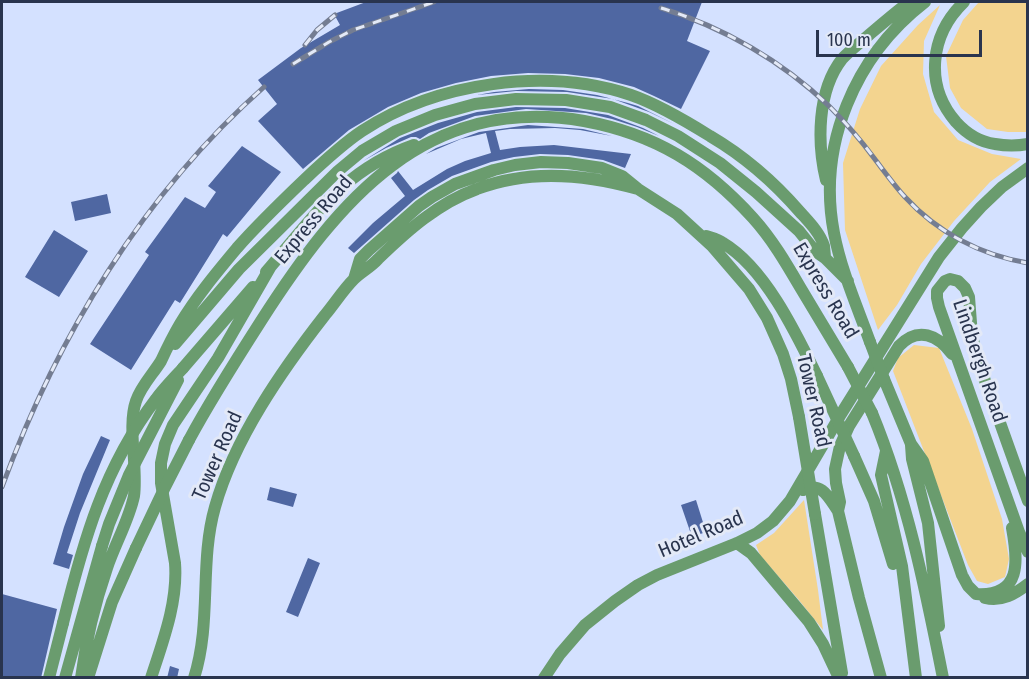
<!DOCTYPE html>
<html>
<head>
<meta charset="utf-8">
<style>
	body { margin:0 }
	#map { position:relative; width:1029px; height:679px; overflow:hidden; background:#e3e9f7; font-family:"Fira Sans Condensed",sans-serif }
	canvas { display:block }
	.frame { position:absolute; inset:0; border:3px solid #29344e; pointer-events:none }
	.scale { position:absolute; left:816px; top:30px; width:166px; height:27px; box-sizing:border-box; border:3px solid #29344e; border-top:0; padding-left:8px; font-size:18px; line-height:21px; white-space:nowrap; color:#29344e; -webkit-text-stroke:4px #e3e9f7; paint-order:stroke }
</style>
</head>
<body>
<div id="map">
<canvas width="1029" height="679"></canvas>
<div class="frame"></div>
<div class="scale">100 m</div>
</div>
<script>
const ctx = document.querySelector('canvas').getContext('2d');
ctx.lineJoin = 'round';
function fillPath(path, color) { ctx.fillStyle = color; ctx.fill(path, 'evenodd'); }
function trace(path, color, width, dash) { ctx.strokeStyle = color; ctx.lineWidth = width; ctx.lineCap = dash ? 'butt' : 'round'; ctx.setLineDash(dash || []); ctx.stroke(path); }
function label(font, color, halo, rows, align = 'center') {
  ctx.font = font + ' "Fira Sans Condensed",sans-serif'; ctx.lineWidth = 6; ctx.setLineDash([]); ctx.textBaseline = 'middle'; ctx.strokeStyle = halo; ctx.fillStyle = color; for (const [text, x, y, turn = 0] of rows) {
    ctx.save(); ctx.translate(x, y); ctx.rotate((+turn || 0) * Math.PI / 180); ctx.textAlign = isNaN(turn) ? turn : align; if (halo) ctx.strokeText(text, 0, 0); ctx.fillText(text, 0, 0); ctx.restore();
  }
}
const built = new Path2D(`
	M2,2h1025v675h-1025z`);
const green = new Path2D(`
	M979,2h48v130h-19l-21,-3 -26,-21 -11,-20 -4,-32 17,-36z
	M940,5l-16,36 -1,33 11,38 24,28 34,14 29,5 -31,23 -36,39 -33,43 -24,41 -19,25 -33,-100 -2,-67 17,-54 21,-43 37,-41z
	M914,345l25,3 33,81 30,90 7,40 -4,18 -17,7 -11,-3 -9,-16 -75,-194 5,-13z
	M804,500l14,90 5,40 -25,-31 -38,-44 -4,-10 18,-12z`);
const building = new Path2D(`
	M366,2h336l-15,39 23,10 -29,58 -27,-13 -20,-9 -35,-9 -34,-4 -37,-1 -37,3 -35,7 -35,10 -33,14 -39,23 -46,39 -45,-48 19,-17 -19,-24 43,-32 39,-23 -6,-11z
	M529,89l34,1 34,5 31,8 10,3 36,18 -25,-12 -36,-13 -46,-7 -51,-1 -39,4 17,-3z
	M516,107l49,1 43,7 35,13 16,8 -22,-9 -25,-8 -26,-6 -60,-4 -51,7 -46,17 -9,6 -4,-2h-5l-25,11 -23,13 37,-23 38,-15 39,-11z
	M528,125l55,4 29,7 -32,-6 -25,-2 -45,1 -15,2 5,19 20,-3 34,-2 77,9 -6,14 -22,-8 -35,-5 -28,-1 -26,3 -23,5 -39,14 -24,14 -14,10 -60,53 -6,-5 25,-25 32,-27 -14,-18 6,-5 1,-2 15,19 34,-21 18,-8 26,-8 -5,-20 -25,6 -35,15 10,-6 43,-16z
	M242,146l39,26 -54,65 -4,-3 -43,69 -5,-3 -44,70 -41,-26 59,-89 -4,-3 40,-55 20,11 11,-16 -8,-6z
	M107,194l4,19 -36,8 -4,-19z
	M54,230l34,21 -29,46 -34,-20z
	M101,436l9,4 -30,73 -13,40 6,2 -4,14 -16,-5 11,-37 19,-53z
	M270,487l27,7 -4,13 -26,-7z
	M696,500l10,32 -14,5 -11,-32z
	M308,558l12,5 -22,54 -12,-5z
	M2,594l55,15 -16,69h-39z
	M170,666l9,3 -2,9h-10z`);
const tertiary = new Path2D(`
	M964,2c-34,33 -40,83 -8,120 10,11 24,20 39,22 11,2 22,2 33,0
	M826,180c-9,-37 -9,-89 16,-121 8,-9 19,-17 28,-25 13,-11 26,-22 39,-32
	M706,236c6,2 12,3 17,7 42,25 73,90 94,133
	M266,272c47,-54 77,-102 148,-127
	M354,279l6,-20 9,-9 50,-44 13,-9 23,-13 39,-14 21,-5 26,-3 27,1 34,5 20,8 16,13 39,25 35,32 37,43 18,29 16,36 8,25 8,38
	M870,342c-13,-36 -29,-72 -36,-109 -17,-88 21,-177 91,-231
	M175,344l64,-75 99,-98 24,-20 34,-20 39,-16 40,-11 41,-5 50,1 44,7 36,13 32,16 42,27 36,29 43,39 16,20 10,7 23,23
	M183,368l70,-81
	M884,379l27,65 12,17 39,114 6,11 8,8c46,3 42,-33 36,-66
	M872,413c35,85 53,174 71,265
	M189,440c22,-41 47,-80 72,-119 77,-120 164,-227 323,-200 71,13 121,44 169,97 19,21 33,45 47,69 16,27 32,53 48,80
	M911,445l1,14 16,64 11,103
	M886,451l-5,24 21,91 14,112
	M854,456l20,45 19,63
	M803,490c19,-9 26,8 35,21
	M1028,501l-49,-137 -7,-28 -3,-39 -4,-9 -7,-7 -8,-2 -5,2 -8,10v7l2,9 80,225 9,20
	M815,514l27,159
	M737,543l14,10 58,69 14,22 16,34
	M985,598c17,4 30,-4 43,-14
	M49,678l14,-55
	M65,678l37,-132
	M81,678c5,-38 14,-75 26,-110 8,-24 22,-48 27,-72 4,-29 -7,-69 2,-95 5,-15 17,-27 25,-40 6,-13 12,-25 19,-37 16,-27 37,-52 57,-76 21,-24 44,-46 67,-68 18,-17 37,-35 58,-49 75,-49 184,-64 269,-36 26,9 55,26 79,41 34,20 64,46 90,76 9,10 20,21 24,34 0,2 1,9 1,12
	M88,678l24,-76 24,-54
	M151,678c12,-37 27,-76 24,-115l-14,-80v-20l4,-19 8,-19 45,-67 53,-92
	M194,678c18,-56 5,-115 21,-171 19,-68 67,-137 110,-192 10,-12 18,-25 29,-36 7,-7 17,-12 24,-20 29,-28 60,-56 99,-70 52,-20 108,-15 161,0
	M544,678l16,-24 25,-29 30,-24 23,-16 19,-10 80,-32 20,-10 16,-12 17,-20 51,-87 98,-157 23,-29 19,-21 21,-20 26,-19
	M881,678l-22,-80 -21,-87 2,-9 -4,-19 -1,-14 5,-23 9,-20 50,-80c19,-20 39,-11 53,8`);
const rail = new Path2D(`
	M661,8c62,19 121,53 168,98 16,16 31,33 45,52 10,13 20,27 31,39 32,35 75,58 123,66
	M305,45l12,-15 18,-15
	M293,64l36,-22 24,-12 81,-28
	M2,487c55,-150 141,-293 262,-400`);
const tertiaryBridge = new Path2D(`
	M870,342l14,37
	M848,367l24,46
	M817,376l37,80
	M799,417l16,97
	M102,546l7,-22 20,-49 49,-95
	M136,548l29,-61 24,-47
	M63,623c20,-81 41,-156 93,-224 8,-11 18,-21 27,-31`);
const streetNames = [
	["Express Road",314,220,-50],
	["Express Road",825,291,59],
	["Lindbergh Road",979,361,71],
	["Tower Road",813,401,77],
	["Tower Road",218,456,-66],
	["Hotel Road",701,535,-23]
];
fillPath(built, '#d4e1ff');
fillPath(green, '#f3d48f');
fillPath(building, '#4f67a2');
trace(tertiary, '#6a9c6e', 12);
trace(rail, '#747d92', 5);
trace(rail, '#e3e9f7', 3, [9]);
trace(tertiaryBridge, '#6a9c6e', 12);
label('20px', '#29344e', '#e3e9f7', streetNames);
</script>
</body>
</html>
